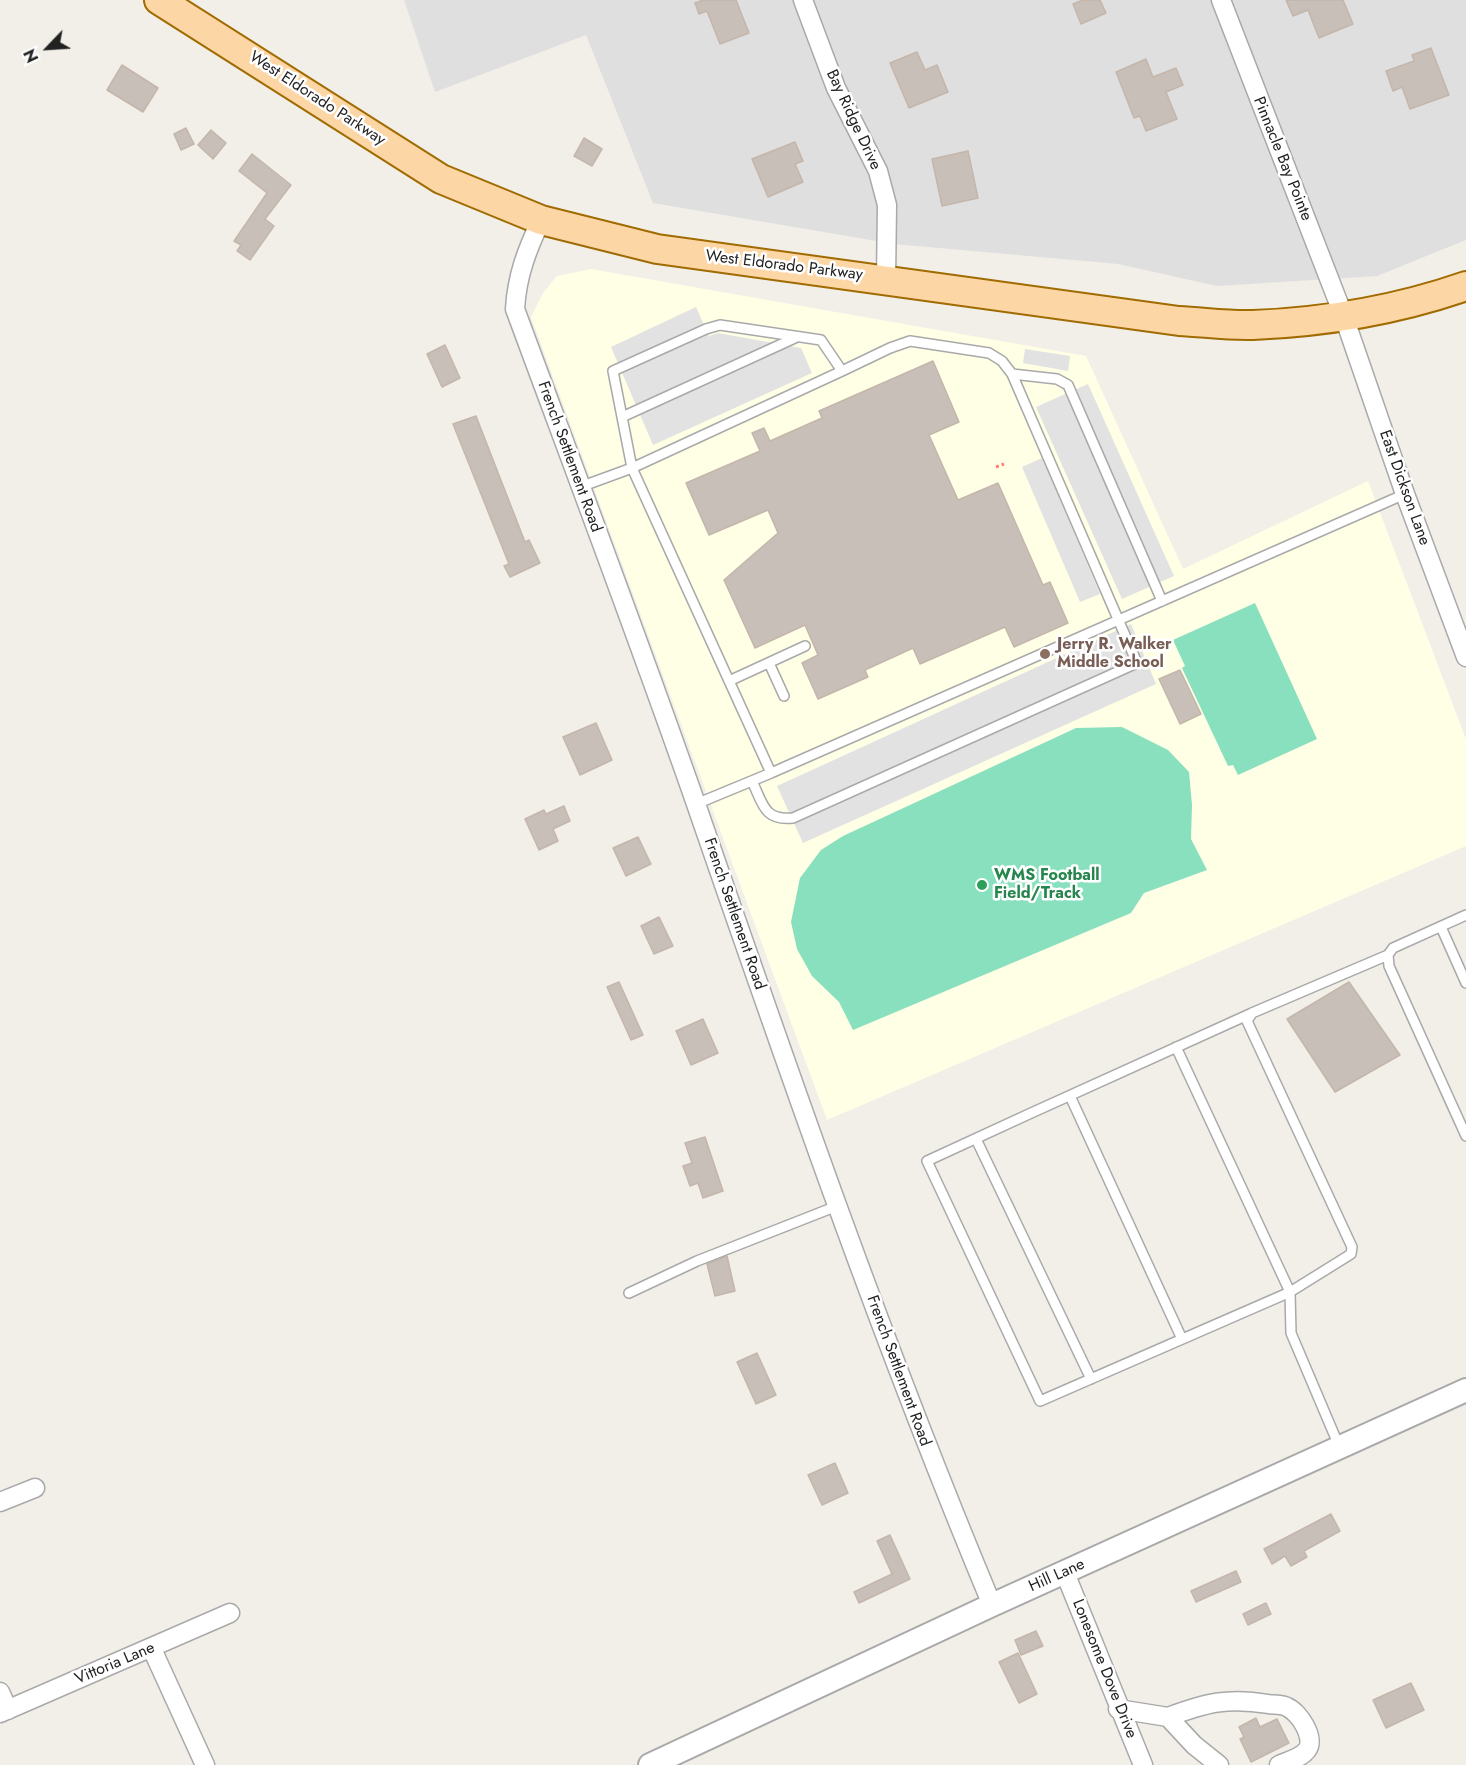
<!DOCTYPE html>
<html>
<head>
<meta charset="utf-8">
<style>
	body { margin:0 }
	#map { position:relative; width:1466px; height:1765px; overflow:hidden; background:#f2efe9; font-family:Jost,sans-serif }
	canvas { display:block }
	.north { position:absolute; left:18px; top:18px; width:60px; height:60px; -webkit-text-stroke:4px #fff; paint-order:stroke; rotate:245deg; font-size:16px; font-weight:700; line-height:24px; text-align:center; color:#222 }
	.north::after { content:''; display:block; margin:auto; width:21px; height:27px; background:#222; clip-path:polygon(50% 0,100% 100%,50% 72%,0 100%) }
</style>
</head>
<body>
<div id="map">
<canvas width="1466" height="1765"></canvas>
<div class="north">N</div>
</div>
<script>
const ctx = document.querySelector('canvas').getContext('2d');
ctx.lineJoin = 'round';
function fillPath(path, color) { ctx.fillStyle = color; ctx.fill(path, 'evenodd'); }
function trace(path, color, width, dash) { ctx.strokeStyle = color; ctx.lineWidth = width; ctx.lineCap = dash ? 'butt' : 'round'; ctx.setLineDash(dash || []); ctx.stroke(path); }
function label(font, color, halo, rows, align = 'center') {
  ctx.font = font + ' Jost,sans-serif'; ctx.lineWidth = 5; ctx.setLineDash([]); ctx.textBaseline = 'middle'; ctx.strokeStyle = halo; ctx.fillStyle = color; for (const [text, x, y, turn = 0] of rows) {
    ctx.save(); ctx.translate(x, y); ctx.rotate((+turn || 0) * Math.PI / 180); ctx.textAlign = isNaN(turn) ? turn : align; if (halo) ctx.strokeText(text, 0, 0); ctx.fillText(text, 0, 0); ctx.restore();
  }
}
const residential = new Path2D(`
	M404,0h1062v240l-89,36 -160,10 -99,-22 -224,-20 -241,-41 -67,-168 -151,57z`);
const education = new Path2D(`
	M591,269l495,87 97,213 185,-88 98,258v107l-639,274 -296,-803 12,-24 14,-17z`);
const pitch = new Path2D(`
	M1255,603l62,136 -79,36 -5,-10 -5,1 -46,-98 3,-2 -12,-26z
	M1122,727l46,23 21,22 3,33 -1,34 16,31 -63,23 -13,20 -278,117 -14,-28 -27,-26 -15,-27 -6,-27 9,-44 21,-28 22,-14 233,-108z`);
const parking = new Path2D(`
	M696,307l13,29 9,-3 83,15 11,25 -159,72 -42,-98z
	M1025,349l45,7 -2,15 -45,-8z
	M1088,384l86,192 -52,23 -86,-192z
	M1042,458l58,136 -20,8 -58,-135z
	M1131,624l25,60 -353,159 -26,-57z`);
const building = new Path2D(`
	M703,0h33l13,33 -29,11 -13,-33 -8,3 -4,-11z
	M1083,0h17l6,13 -25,11 -8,-20z
	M1286,0h57l10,24 -34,14 -11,-28 -15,6z
	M1431,48l18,47 -39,14 -8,-22 -9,4 -7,-20 28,-10 -2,-6z
	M917,52l8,18 12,-5 11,27 -39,16 -19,-45z
	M1146,59l7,18 23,-9 7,17 -17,7 11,27 -31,12 -6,-15 -6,2 -18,-46z
	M122,65l36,23 -15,24 -36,-22z
	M186,128l8,16 -13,6 -7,-16z
	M211,130l15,13 -13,16 -15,-14z
	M584,138l18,11 -10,17 -18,-10z
	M795,142l8,19 -8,3 8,18 -35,15 -16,-38z
	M968,151l10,47 -36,8 -10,-47z
	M252,154l39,31 -26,34 9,7 -24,34 -13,-9 4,-6 -7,-4 33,-48 -28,-22z
	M445,345l15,33 -18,9 -15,-33z
	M933,361l26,61 -30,13 29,65 40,-17 45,102 7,-3 18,41 -54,24 -9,-20 -85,37 -7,-16 -48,22 3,7 -50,22 -16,-36 16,-8 -13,-30 -50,23 -31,-68 54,-47 -10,-23 -59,25 -23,-52 74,-32 -8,-18 12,-5 6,13 52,-23 -3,-7z
	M476,416l49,126 4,-2 11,23 -30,14 -6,-11 5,-2 -56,-140z
	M1180,670l21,44 -21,10 -21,-45z
	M596,723l16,37 -32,15 -17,-38z
	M564,806l6,15 -17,8 5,12 -19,9 -14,-31 19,-9 2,4z
	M638,837l13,27 -25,12 -13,-28z
	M659,917l14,29 -19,8 -13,-28z
	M619,982l24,53 -12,5 -24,-53z
	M1349,982l51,73 -65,37 -48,-73z
	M703,1019l15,34 -27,12 -15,-34z
	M705,1137l18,54 -20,7 -5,-15 -8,3 -7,-20 9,-3 -7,-20z
	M727,1256l8,35 -20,5 -8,-32z
	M757,1353l19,42 -20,9 -19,-42z
	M835,1463l13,30 -26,12 -14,-30z
	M1331,1514l9,17 -36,20 3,6 -16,9 -6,-10 -13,8 -8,-15z
	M890,1535l20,44 -51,24 -5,-11 38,-18 -15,-33z
	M1236,1571l5,11 -45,20 -5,-11z
	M1266,1603l5,11 -23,11 -5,-11z
	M1036,1631l7,15 -22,9 -6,-15z
	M1018,1653l19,41 -18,9 -20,-41z
	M1411,1683l13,27 -38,18 -13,-28z
	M1256,1718l4,9 17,-8 12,24 -38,19 -11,-23 4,-2 -5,-10z`);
const path = new Path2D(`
	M996,467l8,-3`);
const service = new Path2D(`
	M1012,374l45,5 11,6 94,216
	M622,417l175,-80
	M580,487l52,-19 210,-97
	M769,663l15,33
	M729,681l76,-35
	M752,781c11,23 12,40 41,37l344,-155 -125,-289 -10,-13 -13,-8 -79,-12 -20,7 -48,23 -21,-31 -101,-15 -14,4 -93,42 19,97 139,305 634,-279
	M696,804l75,-31
	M1466,915l-73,33 -5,7 1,11 77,170
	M1441,927l25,56
	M1176,1047l114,245 -250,109 -113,-240c108,-50 216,-99 325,-148
	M1070,1096l112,243
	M976,1139l115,240
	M629,1293l68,-32 140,-55
	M1339,1446l-48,-113 -1,-41 61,-38 1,-7 -105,-226 5,-8 136,-58`);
const minor = new Path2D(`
	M803,0l33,88 42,83 9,34 -1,74
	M1221,0l123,317 61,177 61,163
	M541,220c-14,30 -24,55 -26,89 61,165 123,329 181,495 93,269 186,538 296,801
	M0,1502l35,-14
	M1065,1573l78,192
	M152,1649l53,116
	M0,1692l8,18
	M1118,1709l50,8
	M0,1713l230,-100
	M1219,1765l-25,-20 -26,-28c37,-14 60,-20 100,-13 6,1 14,0 19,3 12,5 29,31 20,43 -6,8 -19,11 -28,15`);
const tertiary = new Path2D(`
	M650,1765l342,-160 474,-215`);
const primary = new Path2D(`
	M159,0l282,179 100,41 116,29 522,72c24,1 49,5 74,4 73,-3 144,-15 213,-39`);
const markers = [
	[1045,654,6,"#8d6e63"],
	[982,885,6,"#2e9e5b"]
];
const streetNames = [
	["West Eldorado Parkway",317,99,33],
	["Bay Ridge Drive",853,120,65],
	["Pinnacle Bay Pointe",1282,159,68],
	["West Eldorado Parkway",784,266,7],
	["French Settlement Road",569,457,70],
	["East Dickson Lane",1404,488,70],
	["French Settlement Road",734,914,71],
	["French Settlement Road",898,1371,70],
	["Hill Lane",1057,1576,-24],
	["Vittoria Lane",115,1664,-23],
	["Lonesome Dove Drive",1104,1669,68]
];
const educationNames = [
	["Jerry R. Walker",1057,645],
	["Middle School",1057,663]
];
const leisureNames = [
	["WMS Football",994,876],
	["Field/Track",994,894]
];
fillPath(residential, '#e0dfdf');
fillPath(education, '#ffffe5');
fillPath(pitch, '#88e0be');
fillPath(parking, '#e2e2e2');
fillPath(building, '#c7bfb8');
trace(building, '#c4b6ab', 1.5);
trace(service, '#a9a9a9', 12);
trace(minor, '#a9a9a9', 21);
trace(tertiary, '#a9a9a9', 26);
trace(primary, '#a06b00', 32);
trace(path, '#fa8072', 3, [3, 3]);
trace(service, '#fff', 9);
trace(minor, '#fff', 18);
trace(tertiary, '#fff', 22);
trace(primary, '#fcd6a4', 28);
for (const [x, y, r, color] of markers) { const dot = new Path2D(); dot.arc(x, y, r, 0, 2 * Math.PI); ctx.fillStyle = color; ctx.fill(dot); trace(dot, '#fff', 2); }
label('16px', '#222', '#fff', streetNames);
label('bold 16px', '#785e54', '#fff', educationNames, 'left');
label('bold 16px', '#27864d', '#fff', leisureNames, 'left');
</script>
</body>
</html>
